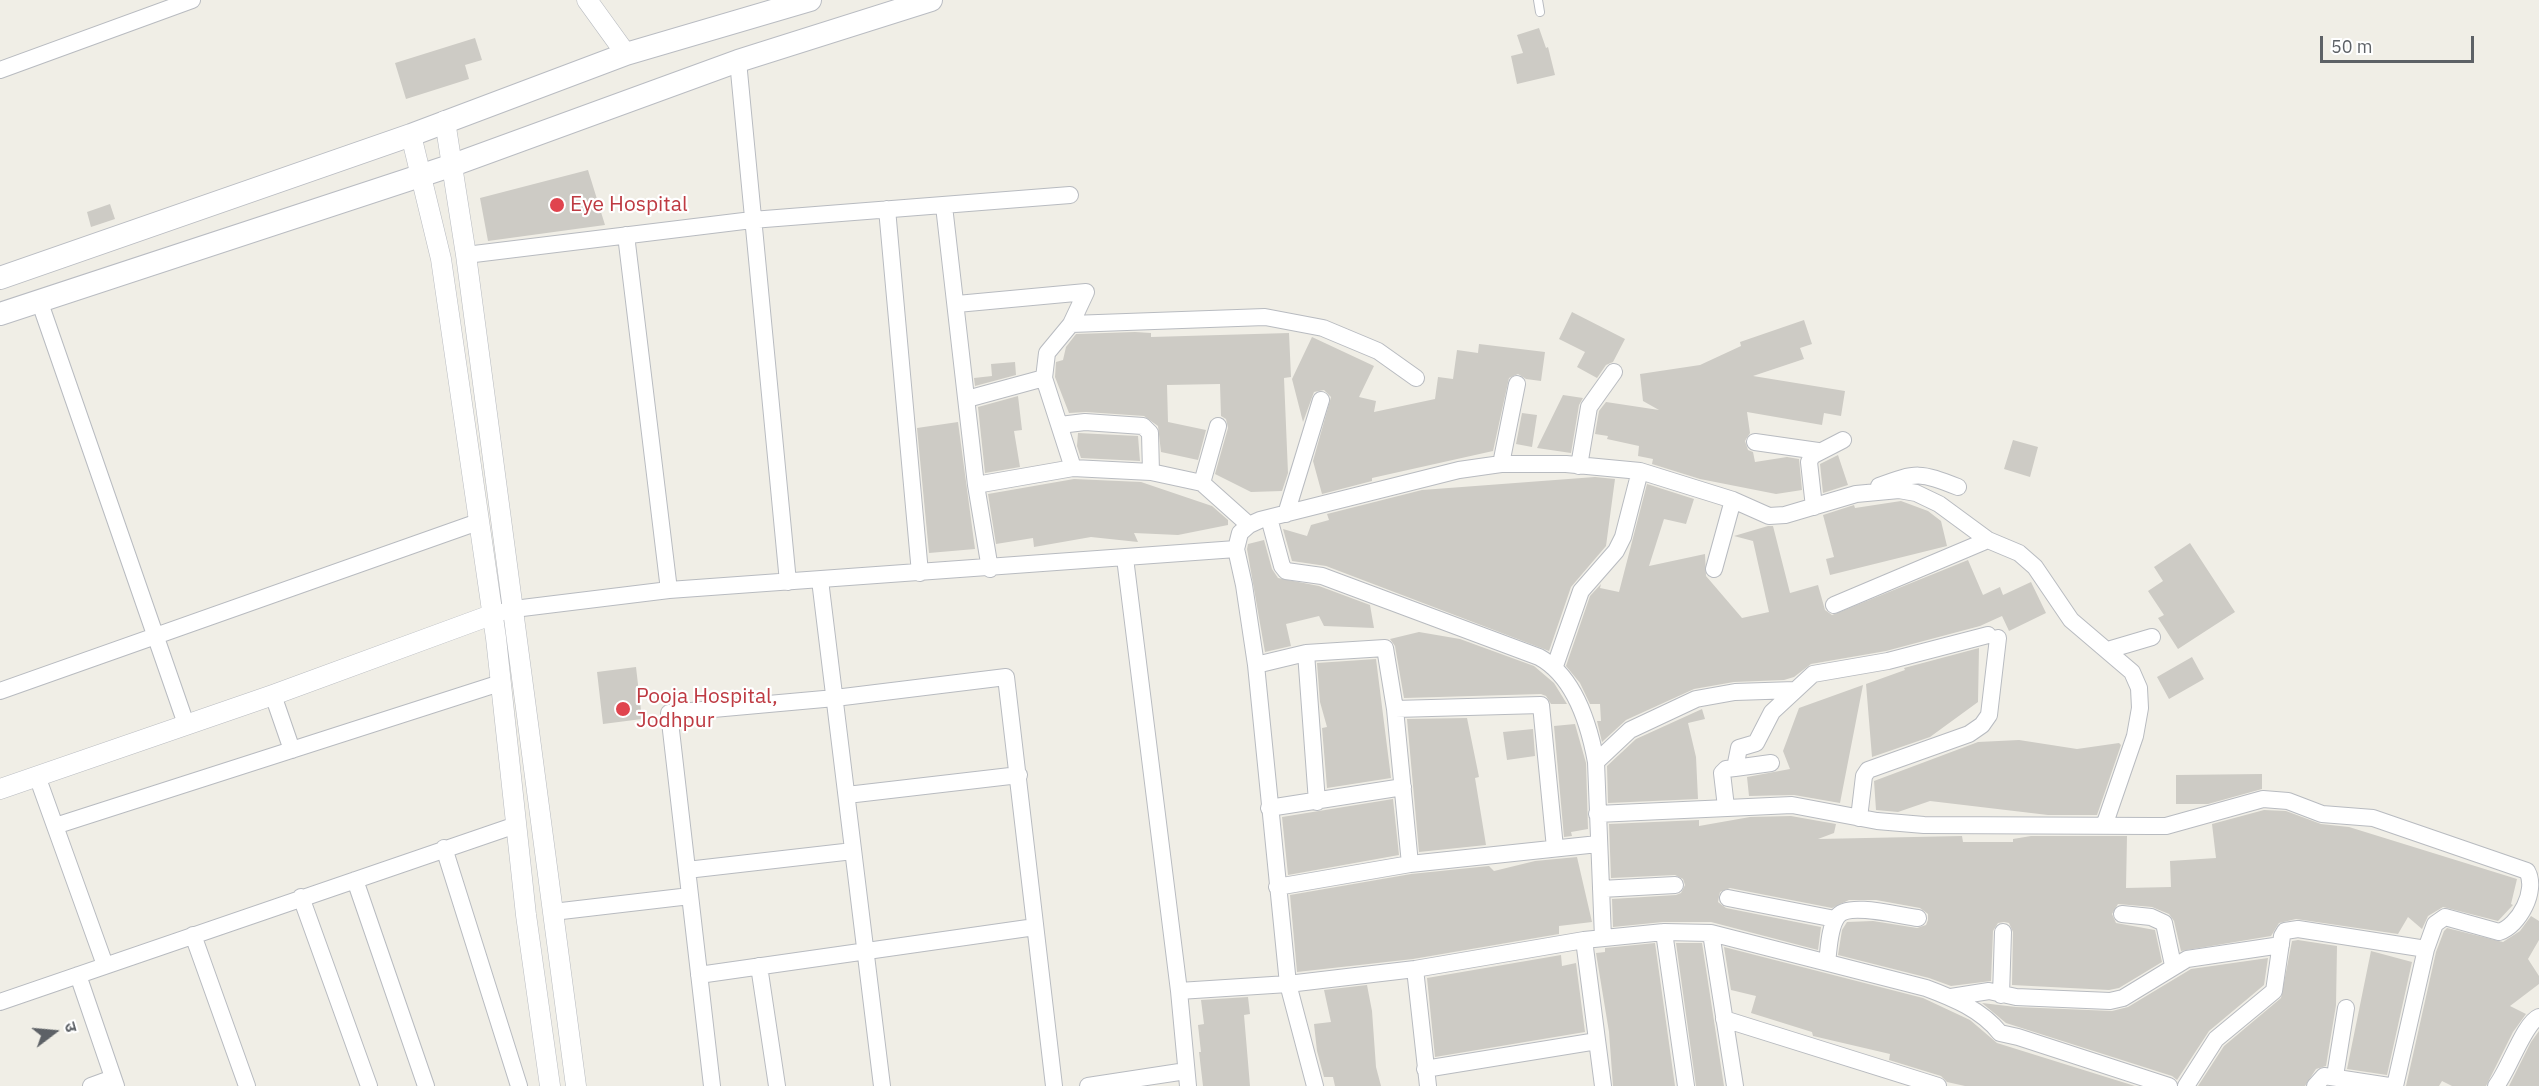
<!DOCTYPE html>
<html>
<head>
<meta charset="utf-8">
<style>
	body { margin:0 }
	#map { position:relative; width:2539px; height:1086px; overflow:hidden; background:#f0eee6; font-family:"IBM Plex Sans","Noto Sans Devanagari",sans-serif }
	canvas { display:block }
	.north { position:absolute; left:24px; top:1002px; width:60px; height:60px; -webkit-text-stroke:4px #fff; paint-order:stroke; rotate:74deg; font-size:16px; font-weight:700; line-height:24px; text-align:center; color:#5d6166 }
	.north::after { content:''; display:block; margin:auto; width:21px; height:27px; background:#5d6166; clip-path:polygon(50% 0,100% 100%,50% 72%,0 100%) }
	.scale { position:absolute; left:2320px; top:36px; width:154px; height:27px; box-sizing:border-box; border:3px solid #5d6166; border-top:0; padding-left:8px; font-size:18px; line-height:21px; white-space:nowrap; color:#5d6166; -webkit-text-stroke:4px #fff; paint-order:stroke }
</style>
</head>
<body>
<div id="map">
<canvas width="2539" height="1086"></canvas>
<div class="north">उ</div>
<div class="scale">50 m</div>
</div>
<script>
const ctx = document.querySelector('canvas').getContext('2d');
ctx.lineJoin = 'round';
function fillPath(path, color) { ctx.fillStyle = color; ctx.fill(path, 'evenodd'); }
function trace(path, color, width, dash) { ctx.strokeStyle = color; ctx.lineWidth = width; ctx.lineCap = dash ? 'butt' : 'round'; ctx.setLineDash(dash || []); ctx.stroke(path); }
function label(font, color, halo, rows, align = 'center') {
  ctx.font = font + ' "IBM Plex Sans",sans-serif'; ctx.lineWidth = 4.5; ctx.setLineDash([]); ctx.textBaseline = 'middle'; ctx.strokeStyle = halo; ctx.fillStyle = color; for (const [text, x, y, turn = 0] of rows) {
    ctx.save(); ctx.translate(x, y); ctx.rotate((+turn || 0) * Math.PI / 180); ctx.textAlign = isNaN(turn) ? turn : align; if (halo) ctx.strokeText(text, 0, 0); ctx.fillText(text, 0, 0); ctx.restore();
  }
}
const building = new Path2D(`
	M1539,28l7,20 2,-1 7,28 -38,9 -6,-28 12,-3 -6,-18z
	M475,38l7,22 -17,5 4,14 -63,20 -11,-36z
	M588,170l17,55 -117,16 -8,-43z
	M110,204l5,15 -24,8 -4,-15z
	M1572,312l53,27 -12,23 -7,3 -9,13 -20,-11 8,-15 -26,-13z
	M1804,320l8,24 -12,4 4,11 -51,17 92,15 -4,25 -17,-3 -2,12 -75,-13 3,21 -5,8 3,9 5,2 2,10 32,-5 12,2 3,31 -26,4 -76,-15 -48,-15 1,-5 -15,-3 1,-10 -32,-7 1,-3 -13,-2 4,-23 7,-9 53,8 -16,-9 -3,-27 60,-9 41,-19 -1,-4z
	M1135,332l16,1v4l138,-4 2,44 -7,1 4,95 -6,18 -31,1 -36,-18 13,-46 -2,-9 -5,-3 -1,-32 -53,1 1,37 38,8 -8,30 -37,-8 -3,-26 -14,-10 -58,-4 -17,1 -14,-36 1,-15 7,-2 3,-13 10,-13z
	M1312,337l62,29 -15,31 17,4 -2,11 61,-13 3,-22 15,2 4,-29 21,3 1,-9 66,8 -4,29 -15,-2 -8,-5 -9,4 -16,73 -121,27v3l-50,13 -9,-33 18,-64 -7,-7 -10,2 -11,30 -11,-43z
	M1015,362l1,13 -41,11 -1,-8 18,-2 -1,-12z
	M1563,395l20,3 -4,7 -8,48 -34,-5z
	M1018,396l4,34 -8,1 6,36 -35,6 -7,-66z
	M1522,413l15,2 -5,32 -16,-3z
	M958,422l17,127 -46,4 -12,-125z
	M1078,433l60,3 2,25 -59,-3 -4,-12z
	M2013,440l25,7 -8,30 -26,-8z
	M1838,455l10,30 -25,8 -3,-29z
	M1595,477l20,2 -9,67 -35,41 -22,64 -223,-85 -34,-5 -9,-32 24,7 4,-11 18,-5 -2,-6 95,-24z
	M1074,479l67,3 71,24 16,14v5l-50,10 -44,-2 4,9 -47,-5 -57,10 -1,-9 -37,6 -8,-50z
	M1647,484l47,15 -8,25 -22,-5 -15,47 56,-12 1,22 36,42 27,-6 -16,-71 -19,-5 34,-10h5l17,67 28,-8 7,25 7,5 136,-55 15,35 17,-8 3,8 28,-13 15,31 -37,18 -7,-15 -22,10 -94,25 -75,13 -17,13 -10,3 -50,2 -40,7 -68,31 -24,22 -5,-21h4l-1,-17h-10l-10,-21 -14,-17 24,-70 11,-12 -1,4 19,4z
	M1901,501l27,10 13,10 6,25 -117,29 -4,-16 8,-2 -11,-42 31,-10 1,3z
	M1264,540l8,29 6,9 41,8 51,19 4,23 -50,-2 -5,-10 -33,8 5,22 -26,6 -18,-103 1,-5z
	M2190,543l45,69 -57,37 -20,-31 6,-3 -16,-24 15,-10 -9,-14z
	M1419,632l41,7 74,27 20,17 13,21h-16l-5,-8 -5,-2 -137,4 -9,-52 -5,-7z
	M1979,648l-1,54 -48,35 -58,20 -6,-73 39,-14 -1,-2z
	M2192,657l12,22 -35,20 -12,-22z
	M1376,659l15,119 -64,10 -5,-60 5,-1 -7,-25 -3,-39z
	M636,667l6,52 -39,5 -6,-52z
	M1863,685l-23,118 -46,-8 -45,1 -2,-19 43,-8 -7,-18 16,-43z
	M1702,709l3,10 -17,4 8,34 2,42 -90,4 -1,-37 29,-27z
	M1467,718l12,59 -4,1 11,67 -67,7 -12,-133z
	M1575,724l11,39 2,66 -17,3 1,4 -8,1 -10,-111z
	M1533,729l2,27 -28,4 -4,-28z
	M2019,740l58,9 42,-6 2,2 -24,70h-49l-118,-14 -32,11 -22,-2 -2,-29 104,-39z
	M2262,774v15l-54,15h-32v-29z
	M1393,799l6,56 -111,20 -6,-58z
	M2264,810l22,1 35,13 28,3 168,52 -6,25 2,1 -15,16 -55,-14 -15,9 -6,13 -14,-12 -10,17 -102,-15 -17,4 -8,13 -90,15 -7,-30 -5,-7 -17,-7 -34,-3 -6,10 4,9 39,7 7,32 -43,26 -10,2 -97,-5 1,-53 -4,-9 -5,-1 -6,1 -5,8 -2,50 -40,5 -22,-8 -91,-23 4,-25 5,-8 26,-1 44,7 9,-3 2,-5v-6l-8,-6 -44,-8h-27l-17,8 -102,-20 -10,4 -2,10 8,6 95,19 -3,23 -107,-28h-48l-50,5 -1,-28 64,-4 5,-2 4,-8 -2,-6 -8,-4 -64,3 -2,-54 90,-4v6l51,-9 41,-1 45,8 -2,9 -16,6 144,-3 1,6h50v-3l18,-3h96l-1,52 45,-1 -1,-26 46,-3 -4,-34z
	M1577,857l15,65 -33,4v8l-146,25 -116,13 -7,-77 121,-21 78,-8 5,5 41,-10z
	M2531,916l8,5v19l-11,19 11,17v8l-29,22 16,8 -13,18 -27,54h-34l-10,-5 -3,5h-33l30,-134 8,-21 3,-3 56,14 17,-11z
	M2298,940l39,6 -1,59 -10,61 -10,3 -11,17h-107l26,-40 57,-48 11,-57z
	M1655,943l20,143h-62l-4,-54 -13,-79 9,-1v-4z
	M1676,943h26l22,143h-28z
	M1724,947l199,51 47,22 27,23 138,43h-170l-18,-4 -6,-6 -52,-16 1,-6 -77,-18 -1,-4 -61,-19 5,-17 -25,-6z
	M2371,951l41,11 -25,113 -40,-6z
	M1561,955l1,11 14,-3 9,69 -150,25 -8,-79z
	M2268,958l-4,27 -55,46 -32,49 -5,-4 -166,-53 -24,-20 34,4 96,4 16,-4 63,-38z
	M1367,985l5,26 4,56 5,19h-46l-2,-9h-9l-7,-26 -3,-27 17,-2 -7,-32z
	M1248,997l2,17 -6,1 6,71h-47l-4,-34h2l-3,-27 6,-1 -3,-24z
	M2539,1031v55h-30l22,-44z`);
const service = new Path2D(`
	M1538,0l2,12`);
const minor = new Path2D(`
	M738,61l50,521
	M0,70l192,-70
	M944,206l32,279 14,84
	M887,209l33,364
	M626,235l43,355
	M466,255l286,-35 318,-25
	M39,300l147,424
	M957,304l129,-12 -15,32 -24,29 -3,25 29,90
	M1071,324l194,-7 58,11 55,23 38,27
	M967,399l77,-21
	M1060,425l25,-3 58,4 7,7 1,39
	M1755,442l63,9
	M1501,464l16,-80
	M1579,466l10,-59 25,-35
	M1202,483l16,-57
	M976,485l97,-17 78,4 51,11 47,42
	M1879,486c38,-14 41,-14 79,1
	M1814,507l-5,-45 3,-6 31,-16
	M1286,514l35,-114
	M1269,518l13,48 4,5 36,5 217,81c35,19 50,67 57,105l7,176
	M1125,558l54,433 9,95
	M1714,569l19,-69
	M820,580l62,506
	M1834,605l154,-65
	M491,615l23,-6 155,-19 567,-41
	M2108,650l44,-13
	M1306,653l79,-5 10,61 15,155
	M1256,665l50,-12 11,149
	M1555,666l26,-75 35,-40 7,-14 17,-66
	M0,691l478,-169
	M273,695l19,55
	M1395,709l146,-4 14,143
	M1596,762l34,-32 66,-31 39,-7 60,-2
	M1735,768l36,-5
	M37,776l68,189
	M847,795l172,-20
	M1726,807l-4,-34 4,-4 9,-1 4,-20 17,-5 16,-31 41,-38 75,-13 100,-26
	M1269,808l134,-21
	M1597,814l195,-9 85,16 47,4 229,1h13l97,-27 25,2 34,13 51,4 154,53c11,19 -8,55 -28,61l-54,-15 -10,7 -9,25 -128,-20 -13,2 -3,5 -8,55 -58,48 -30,47
	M1859,818l5,-42 4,-6 101,-36 13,-9 7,-10 9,-77
	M55,826l445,-143
	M444,848l75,238
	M687,870l166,-19
	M355,880l71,206
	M1277,887l133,-23 188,-20
	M1601,889l74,-4
	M301,897l68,189
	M1728,898l107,21
	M553,912l137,-16
	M2122,914l29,3 13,6 9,42
	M1664,932l22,154
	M1711,933l24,153
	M193,935l54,151
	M1584,940l19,146
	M1827,962c2,-13 2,-34 10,-45 10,-16 63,-1 81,1
	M759,966l18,120
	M1415,969l13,117
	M78,975l38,111
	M699,975l336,-48
	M1179,991l109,-7 127,-15 169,-29 80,-8 47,1 215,55c27,10 56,22 74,45l18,4 151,49
	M2001,995l2,-63
	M1951,997l38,-6 27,6 94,4 13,-3 64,-39 94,-14
	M0,1002l516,-177
	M1724,1019l214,67
	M1425,1069l172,-28
	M2335,1076l11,-68
	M91,1086l22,-8
	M712,1086l-43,-373 166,-15 171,-21 48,409
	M1088,1086l98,-15
	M1315,1086l-27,-102 -32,-319 -12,-80 -8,-36 4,-16 9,-8 11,-5 199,-50 42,-6h65l74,7 93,29 36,16 16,-1 71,-21 43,-4 17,3 23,11 49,36 31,13 16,14 36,53 61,52 7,16 1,20 -5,28 -31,90
	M2315,1086l9,-10 65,10
	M2395,1086l31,-137
	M2496,1086c13,-16 28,-63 43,-69`);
const tertiary = new Path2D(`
	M587,0l39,54
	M445,121l21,134 110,831
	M411,135l30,124 55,379 30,277 24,171
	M0,789l273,-94 218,-80`);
const secondary = new Path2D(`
	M0,278l411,-143 215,-81 184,-54
	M0,314l453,-149 285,-104 193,-61`);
const markers = [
	[557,205,8,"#e0444e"],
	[623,709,8,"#e0444e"]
];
const healthNames = [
	["Eye Hospital",570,205],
	["Pooja Hospital,",636,697],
	["Jodhpur",636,721]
];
fillPath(building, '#cdcbc5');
trace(service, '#b8bbc0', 10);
trace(minor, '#b8bbc0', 18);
trace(tertiary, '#b8bbc0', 21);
trace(secondary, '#b9bcc2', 24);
trace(service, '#fff', 8);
trace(minor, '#fff', 16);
trace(tertiary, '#fff', 20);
trace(secondary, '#fff', 22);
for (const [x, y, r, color] of markers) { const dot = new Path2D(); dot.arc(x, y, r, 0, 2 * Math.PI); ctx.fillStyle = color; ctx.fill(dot); trace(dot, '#fff', 2); }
label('21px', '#be3a42', '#fff', healthNames, 'left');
</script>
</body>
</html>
